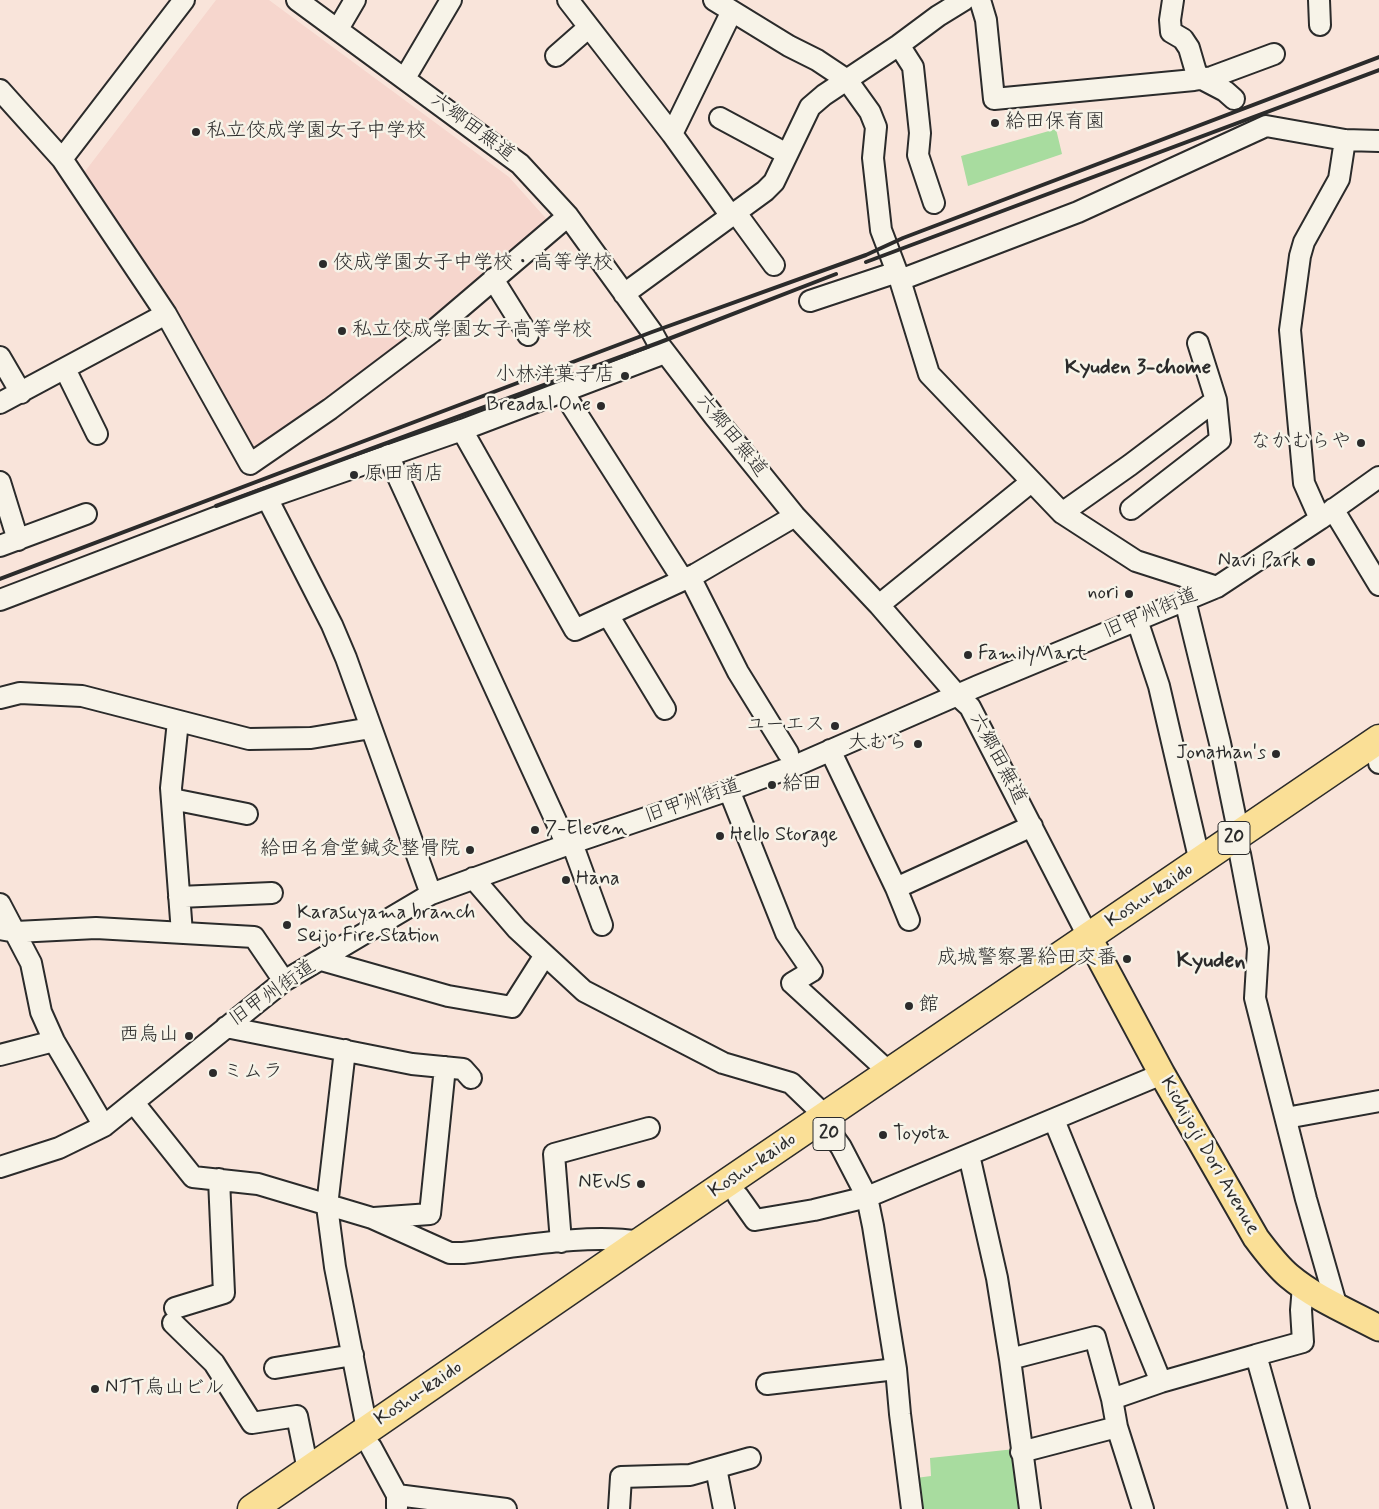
<!DOCTYPE html>
<html>
<head>
<meta charset="utf-8">
<style>
	body { margin:0 }
	canvas { display:block; background:#f9e4da }
</style>
</head>
<body>
<canvas width="1379" height="1509"></canvas>
<script>
const ctx = document.querySelector('canvas').getContext('2d');
ctx.lineJoin = 'round';
function fillPath(path, color) { ctx.fillStyle = color; ctx.fill(path, 'evenodd'); }
function trace(path, color, width, dash) { ctx.strokeStyle = color; ctx.lineWidth = width; ctx.lineCap = dash ? 'butt' : 'round'; ctx.setLineDash(dash || []); ctx.stroke(path); }
function label(font, color, halo, rows, align = 'center') {
  ctx.font = font + ' Mynerve,"Klee One",sans-serif'; ctx.lineWidth = 5; ctx.setLineDash([]); ctx.textBaseline = 'middle'; ctx.strokeStyle = halo; ctx.fillStyle = color; for (const [text, x, y, turn = 0] of rows) {
    ctx.save(); ctx.translate(x, y); ctx.rotate((+turn || 0) * Math.PI / 180); ctx.textAlign = isNaN(turn) ? turn : align; if (halo) ctx.strokeText(text, 0, 0); ctx.fillText(text, 0, 0); ctx.restore();
  }
}
const built = new Path2D(`
	M216,0h53l240,177 42,47 -119,101 -182,128 -167,-279z`);
const green = new Path2D(`
	M1056,129l6,25 -94,32 -7,-30z
	M1015,1449l8,60h-101l-6,-31 15,-2 -1,-18z`);
const minor = new Path2D(`
	M297,0l223,164 48,52 84,116 6,11 56,73 81,100 84,89 78,90 13,12 119,231
	M568,0l104,134 59,82
	M714,0l75,46 28,14 30,20 23,32 6,15 -3,31 8,72 19,50 29,94 133,139 74,48 81,26
	M980,0l6,20 8,79 200,-19 18,-3 62,-23
	M1173,0l-3,20 1,12 12,7 6,9 7,24 6,7 23,12 9,8
	M1319,0l1,25
	M338,29l17,-29
	M899,45l14,22 7,66 -2,22 16,48
	M556,56l33,-29
	M405,78l46,-78
	M0,90l62,69 86,128 18,27 84,150 80,-55 102,-77 136,-116
	M720,118l67,36
	M672,134l60,-123
	M62,159l122,-159
	M736,213l38,52
	M493,279l35,56
	M900,280l178,-68 188,-86 79,14 34,1
	M624,294l141,-103 9,-9 36,-75 14,-12 75,-50 39,-29 26,-16
	M810,301l87,-29
	M0,357l21,36
	M65,369l32,65
	M563,392l120,188
	M0,403l166,-89
	M462,430l113,200 121,-56 99,-58
	M388,455l179,390
	M0,482l18,58
	M267,498l65,127 14,33 85,236
	M1131,509l89,-69 -4,-40 -18,-57
	M1333,509l46,76
	M1062,513l68,-48 86,-65
	M1320,519l-16,-36 -14,-153 10,-74 4,-14 35,-63 6,-39
	M0,546l86,-32
	M690,577l48,95 50,81
	M0,600l267,-102 195,-68 203,-77
	M1185,600l35,143 19,92
	M879,605l152,-123
	M608,615l57,94
	M1137,620l22,66 41,176
	M0,698l20,-5 62,3 167,43 62,-1 60,-10
	M178,721l-7,67 11,145
	M830,750l66,138 13,32
	M1379,761v2
	M729,790l57,143 26,38 -20,12 98,90
	M172,799l75,15
	M572,843l30,82
	M1240,854l18,94 -3,50 51,201 30,105
	M473,878l44,51 67,62 139,72 68,20 27,26 6,9
	M896,888l136,-62
	M179,897l93,-4
	M0,904l31,59 10,49 13,29 50,85
	M0,929l16,3 80,-4 158,9 30,44
	M321,960l127,36 64,11 33,-52
	M226,1027l186,37 51,5 8,9
	M345,1050l-18,156 8,61 32,162
	M0,1055l54,-14
	M134,1103l59,74 65,7 114,34 78,35h13c54,-6 125,-20 177,-11
	M1286,1118l93,-17
	M1054,1120l107,262
	M831,1133l10,14 26,50 6,29 23,143 4,45 12,95
	M969,1155l28,123 13,81 20,150
	M0,1167l59,-19 45,-22 180,-145 147,-87 141,-51 157,-53 68,-25 181,-79 239,-99 103,-68 59,-42
	M738,1196l17,24 59,-10 53,-13 295,-123
	M374,1218l56,-4 15,-147
	M561,1242l-7,-88 95,-26
	M175,1308l49,-15 -5,-114
	M173,1323l41,40 38,60 45,-7 11,54
	M1256,1355l47,-13 -2,-32 2,-24
	M1010,1359l85,-22 17,62 5,28 26,82
	M275,1368l78,-13
	M767,1384l129,-15
	M1112,1399l49,-17 95,-27 43,154
	M371,1447l26,48v12
	M1021,1452l96,-25
	M716,1468l8,41
	M397,1495l109,14
	M619,1509l2,-32 69,-2 60,-17`);
const major = new Path2D(`
	M1089,938l73,136 94,164c10,13 20,27 33,38 26,22 60,36 90,52`);
const highway = new Path2D(`
	M252,1509l388,-267 739,-503`);
const rail = new Path2D(`
	M866,262l513,-192
	M216,506l442,-163 178,-69
	M0,579l652,-247 214,-77 37,-17 476,-181`);
const markers = [
	[995,123,5,"#2b2b2b"],
	[196,132,5,"#2b2b2b"],
	[323,264,5,"#2b2b2b"],
	[342,331,5,"#2b2b2b"],
	[625,376,5,"#2b2b2b"],
	[601,406,5,"#2b2b2b"],
	[1361,443,5,"#2b2b2b"],
	[354,475,5,"#2b2b2b"],
	[1311,562,5,"#2b2b2b"],
	[1129,594,5,"#2b2b2b"],
	[968,655,5,"#2b2b2b"],
	[835,726,5,"#2b2b2b"],
	[918,744,5,"#2b2b2b"],
	[1276,754,5,"#2b2b2b"],
	[772,785,5,"#2b2b2b"],
	[535,830,5,"#2b2b2b"],
	[720,836,5,"#2b2b2b"],
	[470,850,5,"#2b2b2b"],
	[566,880,5,"#2b2b2b"],
	[287,925,5,"#2b2b2b"],
	[1127,959,5,"#2b2b2b"],
	[909,1006,5,"#2b2b2b"],
	[189,1036,5,"#2b2b2b"],
	[213,1073,5,"#2b2b2b"],
	[883,1135,5,"#2b2b2b"],
	[641,1184,5,"#2b2b2b"],
	[95,1389,5,"#2b2b2b"]
];
const shields = [
	[1234,838,32],
	[829,1134,32]
];
const shieldNames = [
	["20",1234,838],
	["20",829,1134]
];
const poiNames = [
	["給田保育園",1005,123],
	["私立佼成学園女子中学校",206,132],
	["佼成学園女子中学校・高等学校",333,264],
	["私立佼成学園女子高等学校",352,331],
	["小林洋菓子店",615,376,"right"],
	["Breadal One",591,406,"right"],
	["なかむらや",1351,443,"right"],
	["原田商店",364,475],
	["Navi Park",1301,562,"right"],
	["nori",1119,594,"right"],
	["FamilyMart",978,655],
	["ユーエス",825,726,"right"],
	["大むら",908,744,"right"],
	["Jonathan's",1266,754,"right"],
	["給田",782,785],
	["7-Eleven",545,830],
	["Hello Storage",730,836],
	["給田名倉堂鍼灸整骨院",460,850,"right"],
	["Hana",576,880],
	["Karasuyama branch",297,914],
	["Seijo Fire Station",297,937],
	["成城警察署給田交番",1117,959,"right"],
	["館",919,1006],
	["西烏山",179,1036,"right"],
	["ミムラ",223,1073],
	["Toyota",893,1135],
	["NEWS",631,1184,"right"],
	["NTT烏山ビル",105,1389]
];
const streetNames = [
	["六郷田無道",472,128,37],
	["六郷田無道",731,436,51],
	["旧甲州街道",1151,614,-23],
	["六郷田無道",997,759,62],
	["旧甲州街道",693,802,-19],
	["Koshu-kaido",1150,896,-34],
	["旧甲州街道",273,994,-35],
	["Kichijoji Dori Avenue",1209,1156,60],
	["Koshu-kaido",753,1166,-34],
	["Koshu-kaido",419,1394,-34]
];
const neighbourhoodNames = [
	["Kyuden 3-chome",1138,369]
];
const quarterNames = [
	["Kyuden",1211,962]
];
fillPath(built, '#f6d6cd');
fillPath(green, '#a8dc9f');
trace(minor, '#2b2b2b', 24);
trace(major, '#2b2b2b', 29);
trace(highway, '#2b2b2b', 31);
trace(minor, '#f7f3e8', 20);
trace(major, '#fadf96', 25);
trace(highway, '#fadf96', 28);
trace(rail, '#2b2b2b', 4);
for (const [x, y, r, color] of markers) { const dot = new Path2D(); dot.arc(x, y, r, 0, 2 * Math.PI); ctx.fillStyle = color; ctx.fill(dot); trace(dot, '#f7f3e8', 2); }
for (const [x, y, w] of shields) { const box = new Path2D(); box.roundRect(x - w / 2, y - 16.5, w, 33, 4); ctx.fillStyle = '#f7f3e8'; ctx.fill(box); trace(box, '#2b2b2b', 1); }
label('bold 19px', '#2b2b2b', null, shieldNames);
label('20px', '#2b2b2b', '#f7f3e8', poiNames, 'left');
label('20px', '#2b2b2b', '#f7f3e8', streetNames);
label('bold 21px', '#2b2b2b', '#f7f3e8', neighbourhoodNames);
label('bold 22px', '#2b2b2b', '#f7f3e8', quarterNames);
</script>
</body>
</html>
